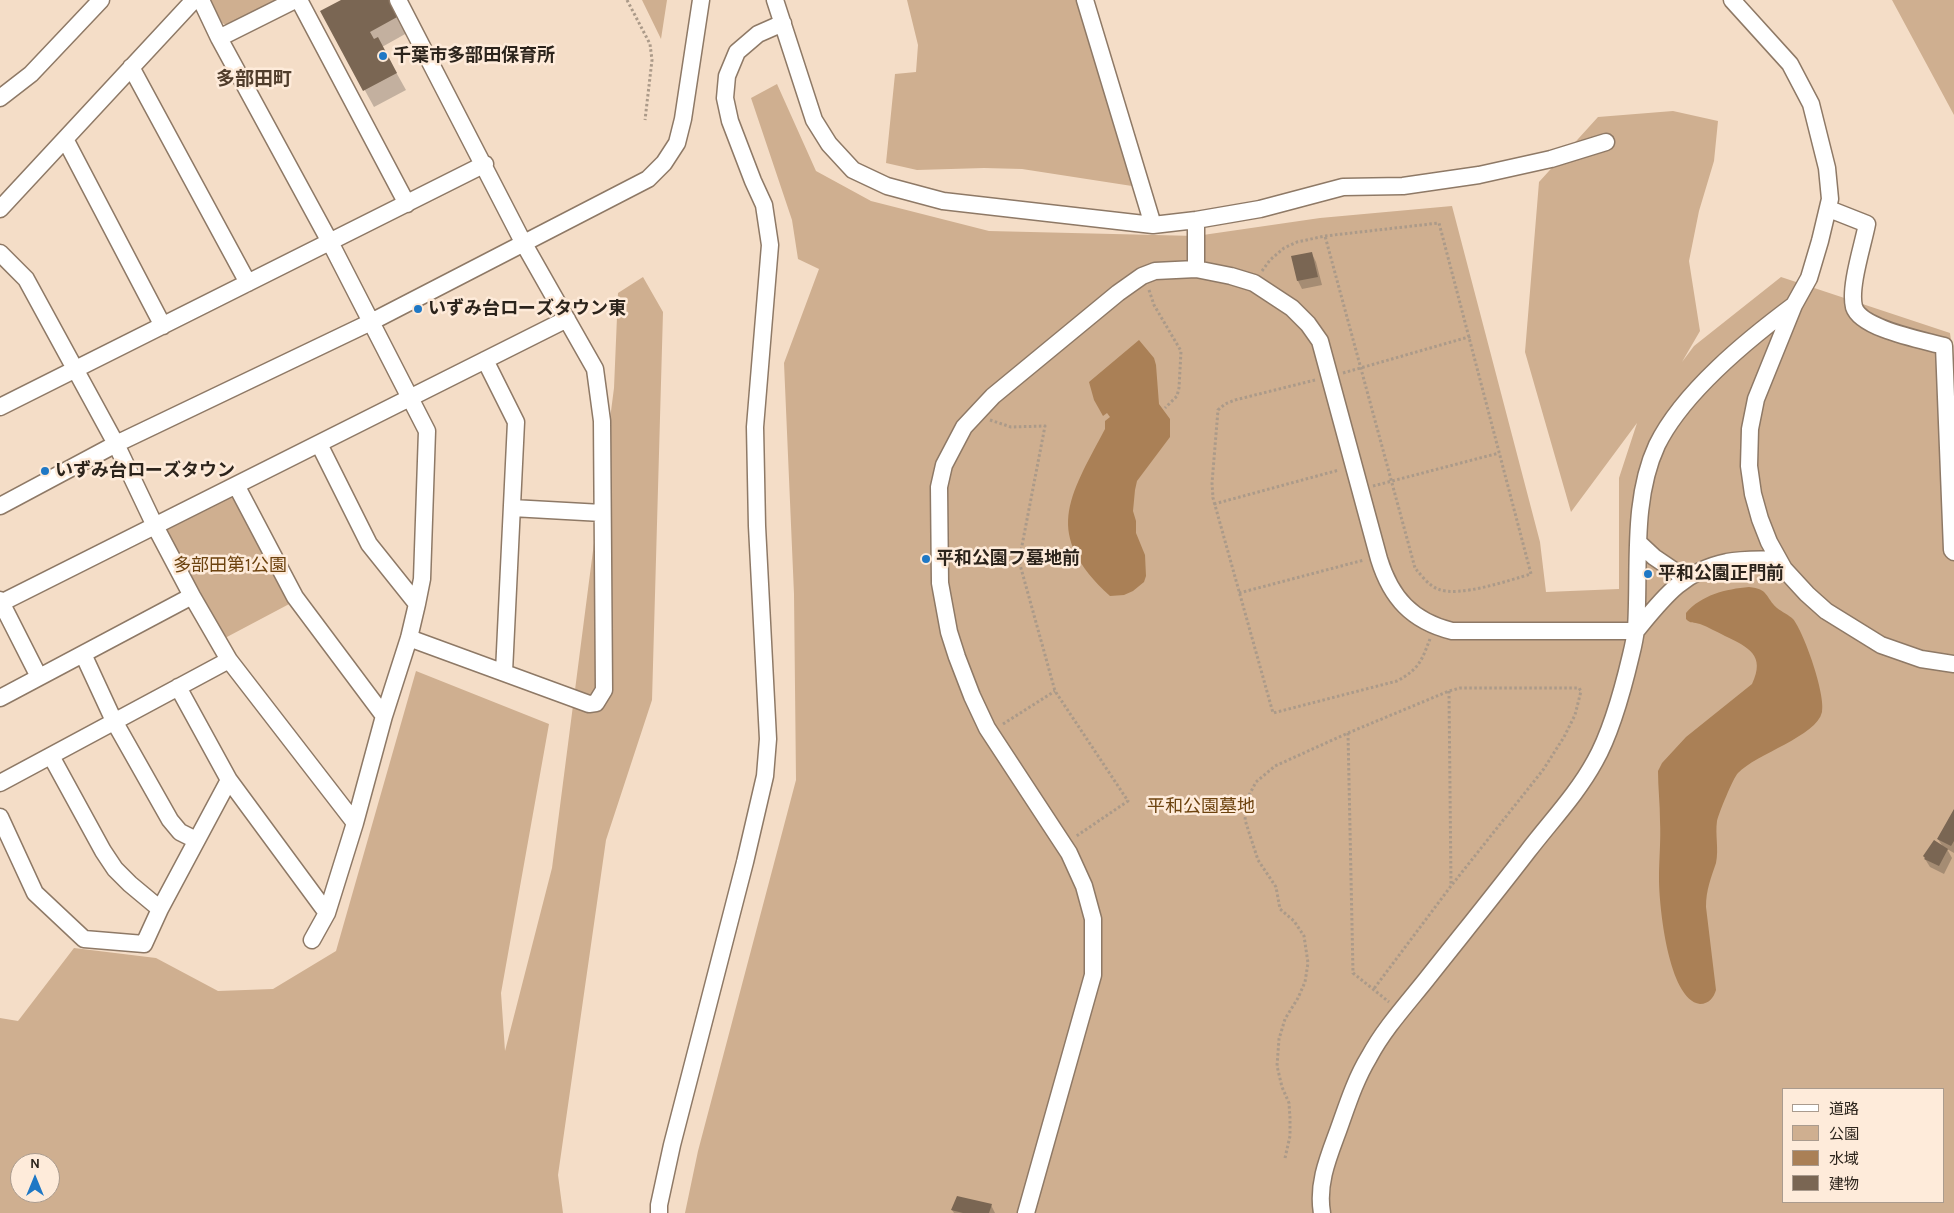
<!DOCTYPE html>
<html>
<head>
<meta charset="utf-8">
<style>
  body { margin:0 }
  #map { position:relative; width:1954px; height:1213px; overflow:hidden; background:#f4ddc7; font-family:Karla,"Noto Sans JP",sans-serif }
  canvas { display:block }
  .legend { position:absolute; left:1782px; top:1088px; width:162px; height:115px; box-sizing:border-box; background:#feebda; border:1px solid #aa9b8e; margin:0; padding:6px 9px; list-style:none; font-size:15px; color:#2c241c }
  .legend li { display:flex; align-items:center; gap:10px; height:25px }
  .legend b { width:25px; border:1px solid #aa9b8e }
  .north { position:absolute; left:10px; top:1153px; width:50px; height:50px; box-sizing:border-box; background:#feebda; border:1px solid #aa9b8e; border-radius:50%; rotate:0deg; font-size:14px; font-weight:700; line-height:20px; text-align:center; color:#2c241c }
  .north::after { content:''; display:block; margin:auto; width:18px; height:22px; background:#1f78c5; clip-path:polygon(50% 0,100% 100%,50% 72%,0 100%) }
</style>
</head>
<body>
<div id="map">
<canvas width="1954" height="1213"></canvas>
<ul class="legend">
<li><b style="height:6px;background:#fff"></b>道路</li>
<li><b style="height:14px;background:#cfaf90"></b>公園</li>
<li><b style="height:14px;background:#aa8056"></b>水域</li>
<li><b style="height:14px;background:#7a6653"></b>建物</li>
</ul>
<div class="north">N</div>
</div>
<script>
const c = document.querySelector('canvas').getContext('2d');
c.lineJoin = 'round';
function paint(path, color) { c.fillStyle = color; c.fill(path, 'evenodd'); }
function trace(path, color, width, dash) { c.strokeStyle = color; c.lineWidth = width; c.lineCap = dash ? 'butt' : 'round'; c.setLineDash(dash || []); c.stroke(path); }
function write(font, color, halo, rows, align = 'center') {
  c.font = font + ' Karla,"Noto Sans JP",sans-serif'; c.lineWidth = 5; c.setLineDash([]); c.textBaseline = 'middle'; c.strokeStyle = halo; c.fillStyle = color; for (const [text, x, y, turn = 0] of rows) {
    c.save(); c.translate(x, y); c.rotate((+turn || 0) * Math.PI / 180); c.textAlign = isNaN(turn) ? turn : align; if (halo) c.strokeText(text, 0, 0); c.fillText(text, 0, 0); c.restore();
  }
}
const green = new Path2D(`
  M 211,0 L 281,0 L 229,26 L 222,23 Z
  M 642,0 L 667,0 L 661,39 Z
  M 907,0 L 1081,0 L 1132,186 L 1022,169 L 984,168 L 917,170 L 886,163 L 895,74 L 916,72 L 918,45 Z
  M 1892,0 L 1954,0 L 1954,115 Z
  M 777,84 L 816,171 L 871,201 L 989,231 L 1196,236 L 1320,218 L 1452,206 L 1540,542 L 1546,592 L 1619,589 L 1619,478 L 1637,423 L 1571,512 L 1525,352 L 1539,182 L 1598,117 L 1673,111 L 1718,121 L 1714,161 L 1699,211 L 1689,261 L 1700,331 L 1682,362 L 1694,346 L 1781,277 L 1950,333 L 1954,362 L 1954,1213 L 685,1213 L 698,1151 L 796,780 L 794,594 L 784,363 L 819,269 L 798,259 L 792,220 L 751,98 ZM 1783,1089 L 1943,1089 L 1943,1202 L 1783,1202 Z
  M 643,277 L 663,312 L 652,700 L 606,840 L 558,1175 L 563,1213 L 0,1213 L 0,1018 L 18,1021 L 74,948 L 156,958 L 218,991 L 273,989 L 336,951 L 416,671 L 549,724 L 501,993 L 505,1051 L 552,868 L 614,388 L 618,293 ZM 20,1163 L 50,1163 L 50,1193 L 20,1193 Z
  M 230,494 L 236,496 L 293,602 L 225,638 L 167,531 L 169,524 Z`);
const water = new Path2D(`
  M 1139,340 L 1154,358 L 1156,365 L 1159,404 L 1170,419 L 1170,437 L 1137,481 L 1135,490 L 1133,511 L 1136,521 L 1136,533 L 1145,555 L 1146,576 L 1144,582 L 1133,591 L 1124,595 L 1110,596 C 1043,534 1068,499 1105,429 L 1105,421 L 1110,417 L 1107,413 L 1103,416 L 1094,400 L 1089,382 Z
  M 1749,587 C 1769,589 1765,597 1777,608 C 1782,612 1789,615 1793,619 C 1804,632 1826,695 1822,712 C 1817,736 1756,754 1738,773 C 1733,778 1719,813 1717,821 C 1715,835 1719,849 1716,863 C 1711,878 1706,890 1706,907 L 1716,990 C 1714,997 1709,1004 1700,1004 C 1668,1000 1659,904 1659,879 C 1659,859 1661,840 1660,821 C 1660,804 1658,788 1658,771 L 1662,763 L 1686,737 L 1752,684 C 1766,655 1748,647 1725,636 C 1717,632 1708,627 1700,624 C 1694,622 1690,624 1686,619 L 1686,613 C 1701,595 1726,589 1749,587 Z`);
const shadow = new Path2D(`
  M 344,0 L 389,0 L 407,33 L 382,47 L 406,90 L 374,107 L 322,12 Z
  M 1312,254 L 1316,262 L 1322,285 L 1302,289 L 1298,281 L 1293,257 Z
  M 1954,812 L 1954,853 L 1947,849 L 1952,858 L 1944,874 L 1930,867 L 1925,859 L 1943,847 L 1938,839 Z
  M 991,1205 L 995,1213 L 954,1213 L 952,1210 Z`);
const building = new Path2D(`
  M 341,0 L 390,0 L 399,16 L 370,32 L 374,39 L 378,37 L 397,73 L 363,91 L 320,11 Z
  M 1312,252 L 1318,277 L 1297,281 L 1291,256 Z
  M 1954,809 L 1954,841 L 1951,846 L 1937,839 Z
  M 1934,840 L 1948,849 L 1939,866 L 1924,859 L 1925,858 L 1923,856 Z
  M 957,1196 L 992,1204 L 989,1213 L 963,1213 L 951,1210 Z`);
const path = new Path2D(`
  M 627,0 L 650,44 L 652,60 L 645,120
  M 1262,271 L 1270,260 L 1284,248 L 1297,242 L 1325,236 L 1439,223 L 1531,574 C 1510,580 1458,598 1438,589 C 1429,586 1421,575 1415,568 L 1325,236
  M 1149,290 L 1154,305 L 1181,351 L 1179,388 L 1177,396 L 1165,408
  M 1343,373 L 1472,336
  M 1315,380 L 1235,400 L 1225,404 L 1218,410 L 1212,483 L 1213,498 L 1273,713 L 1397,681 C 1419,669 1421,662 1430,639
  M 990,420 L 1011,427 L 1045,426 L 1019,561 L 1055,691 L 1128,801 L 1075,837
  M 1373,486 L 1499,453
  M 1214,504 L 1339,470
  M 955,564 L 1019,561
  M 1239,593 L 1364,560
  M 1449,691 L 1451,885
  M 1003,724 L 1055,691
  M 1348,733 L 1353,973 L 1389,1002
  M 1285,1158 L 1290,1136 L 1290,1118 L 1289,1103 L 1282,1087 L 1277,1066 L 1279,1039 L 1285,1019 L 1298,998 L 1305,982 L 1308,963 L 1304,936 L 1294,921 L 1280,909 L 1276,887 L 1258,860 L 1245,820 L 1247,799 L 1256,782 L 1275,766 L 1348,733 L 1449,691 L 1460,688 L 1579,688 L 1581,691 L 1575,715 L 1564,737 L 1543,770 L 1451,886 L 1373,990`);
const minor = new Path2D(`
  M 201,0 L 219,38 L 330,242 L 427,431 L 422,579 L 417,604 L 409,638 L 384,716 L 355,823 L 327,913 L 312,940
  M 299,0 L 407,204
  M 398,0 L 524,244 L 595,369 L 602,421 L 604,690 L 596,703 L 589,704 L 409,638
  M 775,0 L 814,120 L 829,144 L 853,170 L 887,186 L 943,201 L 1153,225 L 1196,220 L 1260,209 L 1343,187 L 1403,186 L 1479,175 L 1551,159 L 1606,142
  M 1085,0 L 1153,225
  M 1732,0 L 1790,64 L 1811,104 L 1827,168 L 1830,199 L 1820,241 L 1809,278 L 1794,305 L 1756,399 L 1750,429 L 1749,466 L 1753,494 L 1760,519 L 1769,542 L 1784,569 L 1807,594 L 1826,611 L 1881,645 L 1921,659 L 1954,664
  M 219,38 L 295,0
  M 131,67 L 248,283
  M 0,98 L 31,74 L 101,0
  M 65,139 L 163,326
  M 0,209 L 194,0
  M 1829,209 L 1867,224 C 1863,245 1849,287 1854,307 C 1861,329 1923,340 1944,346 L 1952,550 L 1954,552
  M 0,253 L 26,279 L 116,444 L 155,526 L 192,596 L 229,660 L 355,823
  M 1196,269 L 1196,220
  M 485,360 L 516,422 L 504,672
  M 0,407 L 485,164
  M 319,444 L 369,544 L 417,604
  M 236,485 L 295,597 L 384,716
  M 0,506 L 116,444 L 371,322 L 648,179 L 664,163 L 677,143 L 683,119 L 701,0
  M 512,508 L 602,513
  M 1639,543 L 1654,557 L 1685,578
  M 0,600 L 39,677
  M 1,603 L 567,319
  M 1636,631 C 1663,598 1683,571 1727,562 C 1744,559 1761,560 1778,559
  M 83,654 L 114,721 L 170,820 L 180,832 L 196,840
  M 178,687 L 229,780 L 327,913
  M 0,698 L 192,596
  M 51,756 L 103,851 L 115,869 L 130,884 L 160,909
  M 0,783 L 229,660
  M 0,817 L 35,893 L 84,939 L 144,944 L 160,909 L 229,780
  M 659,1213 L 659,1205 L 672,1145 L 745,862 L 765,776 L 768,739 L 757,526 L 755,427 L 770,245 L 764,205 L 753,181 L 730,121 L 725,98 L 727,76 L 737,52 L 758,34 L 783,23
  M 1026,1213 L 1093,975 L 1093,919 L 1084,886 L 1069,853 L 987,728 L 972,696 L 957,657 L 949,632 L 940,583 L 939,487 L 944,465 L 964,427 L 993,396 L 1118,293 L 1142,276 L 1155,271 L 1196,269 L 1231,276 L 1254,283 L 1292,308 L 1308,324 L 1320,341 L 1379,559 C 1391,598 1412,621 1452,631 L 1636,631
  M 1322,1213 C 1317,1184 1328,1158 1338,1131 C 1347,1106 1355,1080 1369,1057 C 1384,1029 1406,1005 1426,980 C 1460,937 1495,894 1528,851 C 1551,821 1577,794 1595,761 C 1612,731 1623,689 1631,655 C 1633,647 1635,638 1636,629 C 1640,569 1631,501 1657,445 C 1683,392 1747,340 1794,305`);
const markers = [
  [383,56,5,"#1f78c5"],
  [418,309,5,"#1f78c5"],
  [45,471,5,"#1f78c5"],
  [926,559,5,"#1f78c5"],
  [1648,574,5,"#1f78c5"]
];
const poiNames = [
  ["千葉市多部田保育所",393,56],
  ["いずみ台ローズタウン東",428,309],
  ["いずみ台ローズタウン",55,471],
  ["平和公園フ墓地前",936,559],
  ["平和公園正門前",1658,574]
];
const parkNames = [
  ["多部田第1公園",230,566],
  ["平和公園墓地",1201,807]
];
const neighbourhoodNames = [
  ["多部田町",254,80]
];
paint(green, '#cfaf90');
paint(water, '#aa8056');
paint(shadow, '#0003');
paint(building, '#7a6653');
trace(minor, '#8e7966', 19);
trace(path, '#ab9a89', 3, [2.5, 2.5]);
trace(minor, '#fff', 16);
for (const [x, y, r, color] of markers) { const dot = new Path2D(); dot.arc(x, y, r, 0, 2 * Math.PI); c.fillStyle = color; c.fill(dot); trace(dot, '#feebda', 2); }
write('bold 18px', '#2c241c', '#feebda', poiNames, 'left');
write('18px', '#6d430f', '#feebda', parkNames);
write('bold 19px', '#503d2c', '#feebda', neighbourhoodNames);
</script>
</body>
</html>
